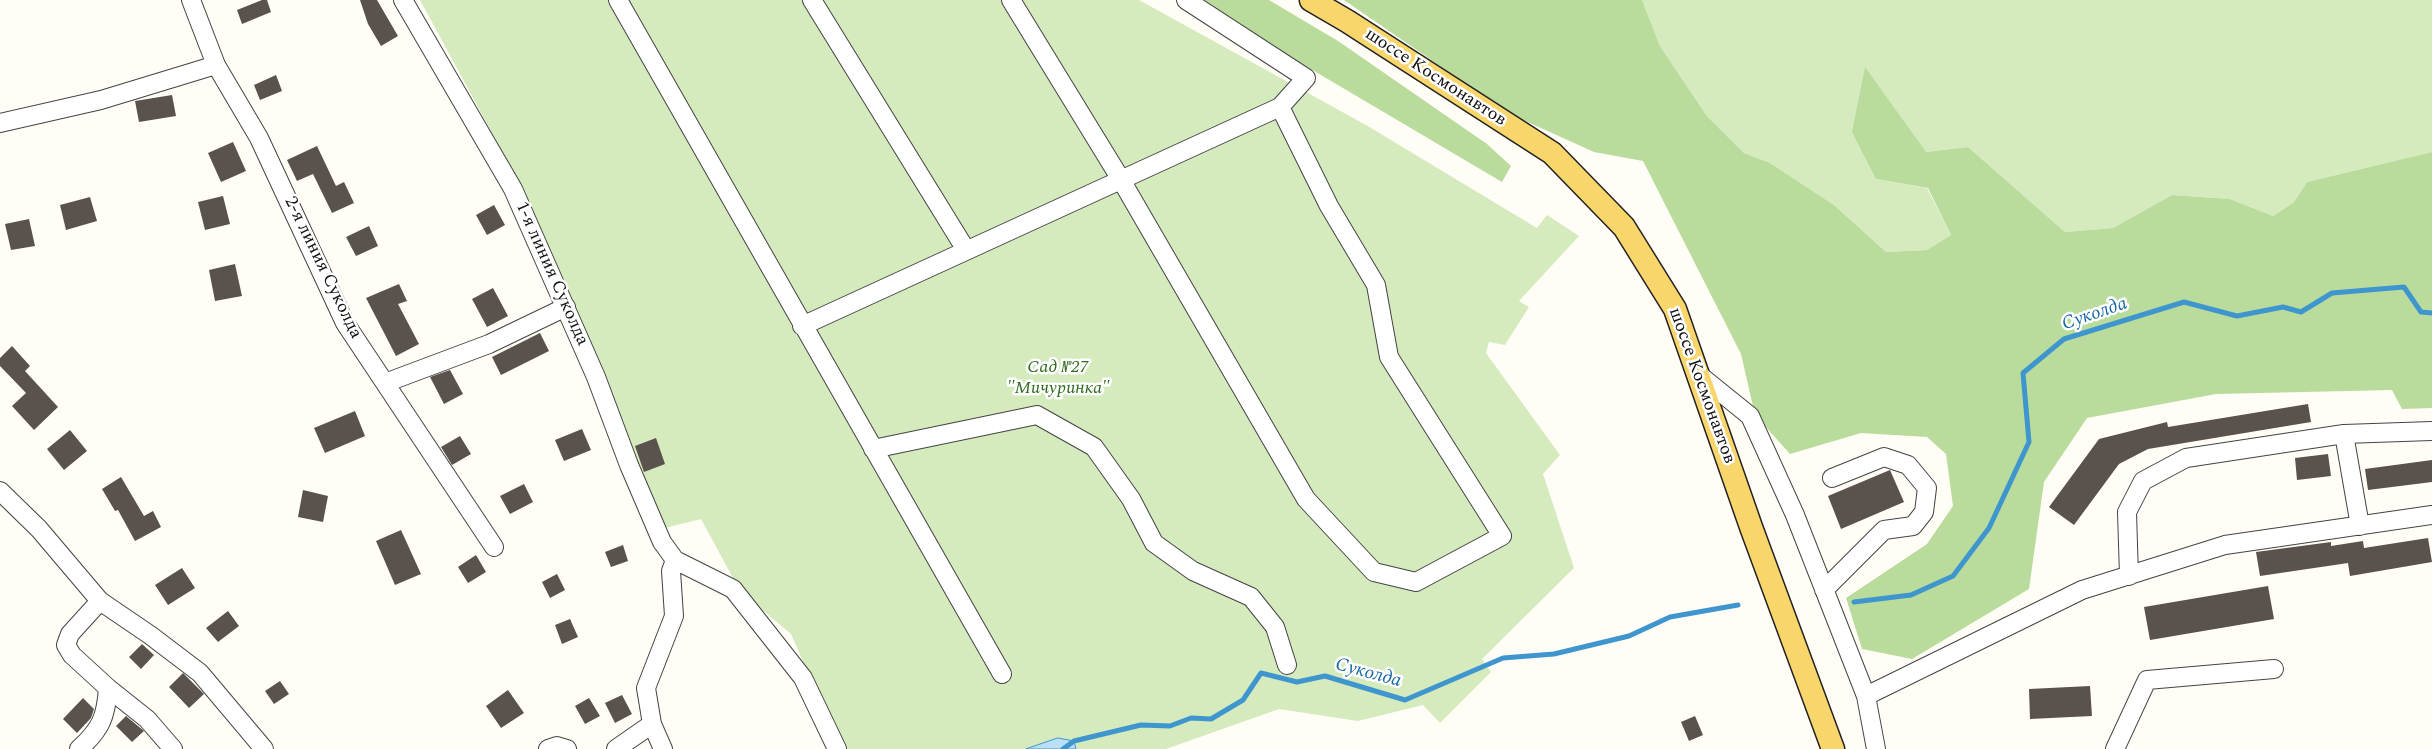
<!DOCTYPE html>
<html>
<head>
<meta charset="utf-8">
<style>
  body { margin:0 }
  canvas { display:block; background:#fffdf5 }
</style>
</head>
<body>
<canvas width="2432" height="749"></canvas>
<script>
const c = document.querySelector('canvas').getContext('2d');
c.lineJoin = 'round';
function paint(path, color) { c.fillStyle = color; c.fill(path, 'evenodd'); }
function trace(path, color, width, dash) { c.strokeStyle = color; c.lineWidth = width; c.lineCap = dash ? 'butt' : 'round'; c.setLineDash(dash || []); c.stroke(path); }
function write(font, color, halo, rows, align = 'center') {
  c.font = font + ' Spectral,serif'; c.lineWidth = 5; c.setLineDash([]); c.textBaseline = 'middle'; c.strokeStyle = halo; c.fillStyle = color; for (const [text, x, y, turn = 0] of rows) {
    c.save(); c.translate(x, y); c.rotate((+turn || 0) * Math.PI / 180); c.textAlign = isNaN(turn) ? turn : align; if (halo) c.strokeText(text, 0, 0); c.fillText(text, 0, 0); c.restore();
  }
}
const green = new Path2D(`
  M 420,0 L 1139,0 L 1366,125 L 1537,228 L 1547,215 L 1579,236 L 1519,301 L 1529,307 L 1505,345 L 1489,342 L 1486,353 L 1560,455 L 1543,474 L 1574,568 L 1482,659 L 1491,672 L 1440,723 L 1423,705 L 1358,721 L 1279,709 L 1166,749 L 847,749 L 832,727 L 791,634 L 740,591 L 701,519 L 665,528 L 639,468 L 607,378 L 518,181 Z
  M 1642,0 L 2432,0 L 2432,152 L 2307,182 L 2294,202 L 2273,216 L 2230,199 L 2172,195 L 2113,228 L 2065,232 L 1968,147 L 1926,152 L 1876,179 L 1927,188 L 1951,235 L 1927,250 L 1886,252 L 1834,205 L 1770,163 L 1744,153 L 1707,116 L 1660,46 Z`);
const forest = new Path2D(`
  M 1194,0 L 1269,0 L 1338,41 L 1487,144 L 1511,166 L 1502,182 Z
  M 1344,0 L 1642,0 L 1660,46 L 1707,116 L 1744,153 L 1770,163 L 1834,205 L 1886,252 L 1927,250 L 1951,235 L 1928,188 L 1876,179 L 1852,132 L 1865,67 L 1926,152 L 1968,147 L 2065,232 L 2113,228 L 2172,195 L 2230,199 L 2273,216 L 2294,202 L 2307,182 L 2432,152 L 2432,408 L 2402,409 L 2392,390 L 2216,394 L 2087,418 L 2044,482 L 2029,589 L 1912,659 L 1862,649 L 1846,598 L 1927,544 L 1953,506 L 1946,454 L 1927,437 L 1861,433 L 1790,454 L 1755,415 L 1741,354 L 1643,161 L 1594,152 L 1510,114 Z`);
const water = new Path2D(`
  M 1058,738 L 1074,741 L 1076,749 L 1026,749 Z`);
const stream = new Path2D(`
  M 1854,602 L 1911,595 L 1953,576 L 1989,528 L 2029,442 L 2023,373 L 2064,339 L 2184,302 L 2237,316 L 2283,307 L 2301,312 L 2332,293 L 2404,287 L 2421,312 L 2432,313
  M 1063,749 L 1074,741 L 1141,725 L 1170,726 L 1191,718 L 1211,719 L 1243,700 L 1261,673 L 1297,682 L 1325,676 L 1405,700 L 1503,658 L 1554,654 L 1629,636 L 1670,617 L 1738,605`);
const building = new Path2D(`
  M 262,0 L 267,0 L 271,12 L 242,24 L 237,10 Z
  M 360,0 L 377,0 L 398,36 L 381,46 L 368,24 Z
  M 276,75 L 282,91 L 260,100 L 254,85 Z
  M 172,95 L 176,116 L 139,122 L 135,101 Z
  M 233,142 L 246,171 L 221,182 L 208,153 Z
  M 317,146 L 336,186 L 344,182 L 354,203 L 332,213 L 313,174 L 297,181 L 287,160 Z
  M 223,196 L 230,224 L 205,230 L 198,202 Z
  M 90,197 L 97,221 L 66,230 L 60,205 Z
  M 494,205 L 505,225 L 487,235 L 476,215 Z
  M 29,219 L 35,246 L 11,250 L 5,224 Z
  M 369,226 L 378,246 L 356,256 L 346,237 Z
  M 235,264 L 242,296 L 215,301 L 209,270 Z
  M 399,284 L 407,301 L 398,304 L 419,344 L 396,356 L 366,298 Z
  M 493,288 L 508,316 L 487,327 L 472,299 Z
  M 540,333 L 549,351 L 501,375 L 492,357 Z
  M 12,346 L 30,366 L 25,371 L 58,407 L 34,430 L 12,406 L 26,393 L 0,366 L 0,358 Z
  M 450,370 L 463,394 L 444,404 L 430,377 Z
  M 2308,404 L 2311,422 L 2148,449 L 2119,464 L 2074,525 L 2049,507 L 2099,439 L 2167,422 L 2168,427 Z
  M 355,411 L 365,436 L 325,453 L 314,428 Z
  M 582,429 L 591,450 L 564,461 L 555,440 Z
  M 70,430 L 87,451 L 64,470 L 47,449 Z
  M 460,436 L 471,454 L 452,465 L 441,447 Z
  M 656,438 L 665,464 L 644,472 L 635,446 Z
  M 2328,454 L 2331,476 L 2297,480 L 2295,458 Z
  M 2432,460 L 2432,482 L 2368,490 L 2365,469 Z
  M 1890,470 L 1904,502 L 1841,529 L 1828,496 Z
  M 121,477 L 144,516 L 153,511 L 161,527 L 135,541 L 118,510 L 115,511 L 102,489 Z
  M 524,484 L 533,502 L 510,514 L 500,496 Z
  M 303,490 L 328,496 L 323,522 L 298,517 Z
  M 401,530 L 421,574 L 395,585 L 376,541 Z
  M 2428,538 L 2432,562 L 2350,576 L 2348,563 L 2260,576 L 2256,552 L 2331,542 L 2331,546 L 2363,541 L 2364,548 Z
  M 623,545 L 628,561 L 611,567 L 605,552 Z
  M 476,555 L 486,572 L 468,583 L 458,567 Z
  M 182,568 L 195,588 L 168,605 L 155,585 Z
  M 557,574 L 565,590 L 550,598 L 542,582 Z
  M 2268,586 L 2274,619 L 2150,640 L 2144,607 Z
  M 228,611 L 239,626 L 218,642 L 206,628 Z
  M 570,619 L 578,637 L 562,644 L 555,625 Z
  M 142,644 L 154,655 L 141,669 L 129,657 Z
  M 183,673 L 204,694 L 189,708 L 169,687 Z
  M 280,681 L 289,694 L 274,704 L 265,691 Z
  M 2090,686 L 2092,716 L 2030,719 L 2029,689 Z
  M 508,690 L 524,713 L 501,728 L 486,706 Z
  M 622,695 L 632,714 L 615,723 L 605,703 Z
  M 83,698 L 94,709 L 91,718 L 77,733 L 63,719 Z
  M 589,698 L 600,716 L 585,724 L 575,706 Z
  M 126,716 L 144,731 L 132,742 L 116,726 Z
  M 1695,716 L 1703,735 L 1689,741 L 1681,722 Z`);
const minor = new Path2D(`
  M 191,0 L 216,65 L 259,138 L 345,323 L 494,547
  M 403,0 L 513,189 L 596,377 L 629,465 L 662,542 L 675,560 L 733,589 L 803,678 L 837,749
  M 618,0 L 1002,674
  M 812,0 L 966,250
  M 1011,0 L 1120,178 L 1306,499 L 1374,572 L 1416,582 L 1502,536 L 1389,357 L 1376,285 L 1329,206 L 1280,107
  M 0,123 L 101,100 L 216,65
  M 802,326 L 1280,107 L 1306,78 L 1186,0
  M 1698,374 L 1750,416 L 1795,515 L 1866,696 L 1876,749
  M 385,383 L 489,344 L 566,307
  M 2344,434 L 2432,431
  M 873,449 L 1037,415 L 1094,447 L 1131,499 L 1154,543 L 1193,571 L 1251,597 L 1275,627 L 1287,665
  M 0,491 L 39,529 L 100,601 L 150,635 L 200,673 L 264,749
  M 2129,576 L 2127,512 L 2143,481 L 2186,458 L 2344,434 L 2360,526
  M 1824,590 L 1884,530 L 1913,526 L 1924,512 L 1927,488 L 1908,465 L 1884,457 L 1832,478
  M 108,688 L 147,719 L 173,749
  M 1866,696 L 2082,590 L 2225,545 L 2432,515
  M 79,749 C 101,729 106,717 108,688 L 72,655 L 66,645 L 70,634 L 100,601
  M 548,749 L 557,746 L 567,749
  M 616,749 L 652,724
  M 663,749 L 652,724 L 646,688 L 674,616 L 671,571 L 675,560
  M 2115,749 L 2147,680 L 2274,669`);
const major = new Path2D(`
  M 1311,0 L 1347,21 L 1552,153 L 1624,227 L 1675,309 L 1751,527 L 1833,749`);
const streetNames = [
  ["шоссе Космонавтов",1435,78,33],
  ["2-я линия Суколда",322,268,64],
  ["1-я линия Суколда",551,274,66],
  ["шоссе Космонавтов",1701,386,70]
];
const parkNames = [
  ["Сад №27",1058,368],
  ["\"Мичуринка\"",1058,389]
];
const waterNames = [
  ["Суколда",2095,315,-19],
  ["Суколда",1368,674,15]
];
paint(green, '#d5ebbd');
paint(forest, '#b9dc9c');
paint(water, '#b9e0f7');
trace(water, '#3f96cf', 1);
trace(stream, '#3f96cf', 5);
paint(building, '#5a524d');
trace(minor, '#444', 20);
trace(major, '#222', 25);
trace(minor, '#fff', 18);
trace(major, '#f9d66b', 22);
write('18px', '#111', '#fff', streetNames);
write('italic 18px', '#2f6b1f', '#fff', parkNames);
write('italic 19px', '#1768a6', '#fff', waterNames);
</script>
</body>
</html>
